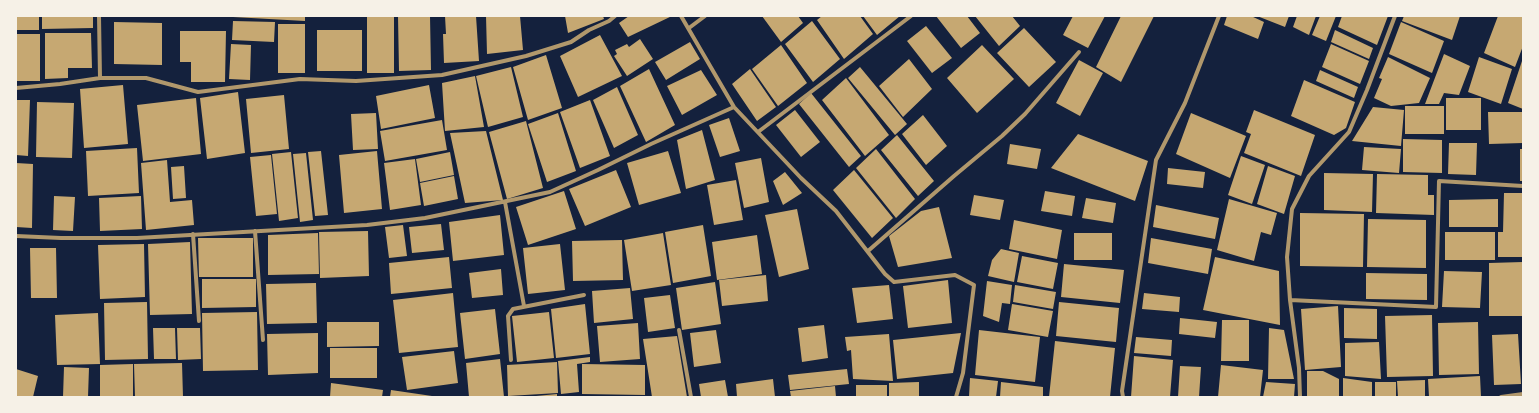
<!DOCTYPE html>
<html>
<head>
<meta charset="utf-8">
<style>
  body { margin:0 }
  #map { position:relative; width:1539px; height:413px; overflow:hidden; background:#14213d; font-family:"Open Sans",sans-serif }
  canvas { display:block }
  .frame { position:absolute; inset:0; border:17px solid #f6f1e7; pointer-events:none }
</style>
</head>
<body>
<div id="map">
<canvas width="1539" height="413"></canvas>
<div class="frame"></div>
</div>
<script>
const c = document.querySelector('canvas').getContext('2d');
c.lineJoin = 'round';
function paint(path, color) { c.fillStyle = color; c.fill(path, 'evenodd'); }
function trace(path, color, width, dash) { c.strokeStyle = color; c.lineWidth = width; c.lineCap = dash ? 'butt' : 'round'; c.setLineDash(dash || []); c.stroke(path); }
const building = new Path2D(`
  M 16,16 L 39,16 L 39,30 L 16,30 Z
  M 42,16 L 93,16 L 93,28 L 42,29 Z
  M 233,16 L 305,16 L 305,21 L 233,17 Z
  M 367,16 L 394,16 L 394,73 L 367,73 Z
  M 398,16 L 430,16 L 431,70 L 399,71 Z
  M 445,16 L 476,16 L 479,61 L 444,63 L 443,34 L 446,34 Z
  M 486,16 L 520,16 L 523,50 L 487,54 Z
  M 565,16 L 603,16 L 604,19 L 568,33 Z
  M 629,16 L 672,16 L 628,37 L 619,23 Z
  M 762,16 L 798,16 L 803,23 L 781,42 Z
  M 822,16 L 860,16 L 873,34 L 844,59 L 817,20 Z
  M 863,16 L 900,16 L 877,35 Z
  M 936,16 L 967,16 L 980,33 L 961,48 Z
  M 975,16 L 1012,16 L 1020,26 L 999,46 Z
  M 1073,16 L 1105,16 L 1088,48 L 1063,35 Z
  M 1121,16 L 1154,16 L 1121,82 L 1096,67 Z
  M 1227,16 L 1251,16 L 1264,22 L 1258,39 L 1224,25 Z
  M 1257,16 L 1289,16 L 1285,27 Z
  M 1297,16 L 1316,16 L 1309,35 L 1293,27 Z
  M 1320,16 L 1336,16 L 1326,41 L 1312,35 Z
  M 1342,16 L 1388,16 L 1377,45 L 1338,27 Z
  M 1404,16 L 1460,16 L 1452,40 L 1402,21 Z
  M 1498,16 L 1523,16 L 1523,46 L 1515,67 L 1484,53 Z
  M 233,21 L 275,22 L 274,42 L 232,40 Z
  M 812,21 L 840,59 L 813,82 L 785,44 Z
  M 114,22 L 162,23 L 162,65 L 114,64 Z
  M 1401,22 L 1444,41 L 1432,73 L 1389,54 Z
  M 278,24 L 305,24 L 305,73 L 278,73 Z
  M 926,26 L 952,58 L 932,73 L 907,41 Z
  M 1024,28 L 1056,62 L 1029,87 L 997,53 Z
  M 317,30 L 362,30 L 362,71 L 317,71 Z
  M 1335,30 L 1373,48 L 1369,59 L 1331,42 Z
  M 180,31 L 226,31 L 225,82 L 191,82 L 191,62 L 180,62 Z
  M 45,33 L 91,33 L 92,68 L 68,68 L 68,78 L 45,79 Z
  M 16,34 L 40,34 L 40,81 L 16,81 Z
  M 600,35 L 622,76 L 578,97 L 560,56 Z
  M 640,39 L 653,59 L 627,76 L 614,56 L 617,54 L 615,50 L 627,44 L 629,47 Z
  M 690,42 L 700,59 L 666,80 L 655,62 Z
  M 231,44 L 251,45 L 250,80 L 229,79 Z
  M 1331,44 L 1369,61 L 1360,84 L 1322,67 Z
  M 781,45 L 807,83 L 778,106 L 752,69 Z
  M 982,45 L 1014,79 L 977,113 L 947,78 Z
  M 1444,54 L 1470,66 L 1459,95 L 1444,93 L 1439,104 L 1425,104 Z
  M 546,55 L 562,108 L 528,120 L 513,67 Z
  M 1388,57 L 1430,78 L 1419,103 L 1391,106 L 1374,98 L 1382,79 L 1379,78 Z
  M 1479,57 L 1512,69 L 1501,104 L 1468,92 Z
  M 1523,58 L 1523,109 L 1508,103 Z
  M 909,59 L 932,89 L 903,117 L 879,86 Z
  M 1079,60 L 1103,73 L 1080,116 L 1056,103 Z
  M 511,67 L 523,117 L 488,127 L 476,76 Z
  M 860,67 L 907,124 L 895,135 L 848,78 Z
  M 649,69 L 675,125 L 646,142 L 620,86 Z
  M 750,69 L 776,107 L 757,121 L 732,84 Z
  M 701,70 L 717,95 L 682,115 L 667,86 Z
  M 1320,70 L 1358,87 L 1354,98 L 1316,81 Z
  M 475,76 L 484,127 L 445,131 L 442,83 Z
  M 846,78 L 889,135 L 865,156 L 822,100 Z
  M 1304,80 L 1355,102 L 1346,128 L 1334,135 L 1291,116 Z
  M 123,85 L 128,144 L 84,148 L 80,89 Z
  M 429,85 L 435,118 L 381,129 L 376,96 Z
  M 617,87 L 638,135 L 614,148 L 593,100 Z
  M 238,92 L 245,153 L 207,159 L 200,98 Z
  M 811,93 L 861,156 L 849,167 L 799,104 Z
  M 284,95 L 289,149 L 251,153 L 246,99 Z
  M 196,98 L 201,154 L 143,161 L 137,105 Z
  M 1446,98 L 1481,98 L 1481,130 L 1446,130 Z
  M 16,100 L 30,100 L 28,156 L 16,155 Z
  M 590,100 L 610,156 L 580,168 L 560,112 Z
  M 37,102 L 74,103 L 72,158 L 36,157 Z
  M 1405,106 L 1444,106 L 1444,134 L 1405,134 Z
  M 1373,107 L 1404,110 L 1401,146 L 1352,141 Z
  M 795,110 L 820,142 L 801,157 L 776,125 Z
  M 1254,110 L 1315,135 L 1301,176 L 1244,153 L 1251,134 L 1246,132 Z
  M 1488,112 L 1523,112 L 1523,143 L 1489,144 Z
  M 376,113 L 378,149 L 353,150 L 351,114 Z
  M 558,113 L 576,171 L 547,182 L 528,124 Z
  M 1191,113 L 1246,136 L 1230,178 L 1176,154 Z
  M 923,115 L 947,146 L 926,165 L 902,134 Z
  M 729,118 L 740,151 L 720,157 L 709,125 Z
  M 442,120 L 447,150 L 385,161 L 380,131 Z
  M 526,121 L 543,188 L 507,199 L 489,132 Z
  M 702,130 L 715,180 L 686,189 L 677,140 Z
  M 486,131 L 503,200 L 465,203 L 450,133 Z
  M 1078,134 L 1148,161 L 1135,201 L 1051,168 Z
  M 897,135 L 934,181 L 918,196 L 881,150 Z
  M 1403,139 L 1442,140 L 1442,173 L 1403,172 Z
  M 1449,143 L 1477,143 L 1476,175 L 1448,174 Z
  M 1010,144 L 1041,149 L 1037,169 L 1007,164 Z
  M 1364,147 L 1401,149 L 1399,173 L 1362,170 Z
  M 137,148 L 139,193 L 88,196 L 86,151 Z
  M 876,149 L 915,199 L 896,218 L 856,168 Z
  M 1520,149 L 1523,149 L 1523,181 L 1520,181 Z
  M 321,151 L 328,215 L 315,216 L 308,152 Z
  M 377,151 L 382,209 L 344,213 L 339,155 Z
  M 668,151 L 681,193 L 639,205 L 627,163 Z
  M 291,152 L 298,218 L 279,221 L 272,154 Z
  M 450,152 L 454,175 L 420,182 L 416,159 Z
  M 306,153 L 313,220 L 300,222 L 293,154 Z
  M 271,155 L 277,214 L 256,216 L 250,157 Z
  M 1241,156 L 1265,165 L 1252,204 L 1228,195 Z
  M 761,158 L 769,202 L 744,208 L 735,163 Z
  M 415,159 L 421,205 L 390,210 L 384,163 Z
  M 167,160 L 170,202 L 192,200 L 194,225 L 146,230 L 141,163 Z
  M 16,163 L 33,164 L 32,228 L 16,227 Z
  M 184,166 L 186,198 L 173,199 L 171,167 Z
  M 1268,166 L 1295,176 L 1284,214 L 1257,204 Z
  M 1168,168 L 1205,172 L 1203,188 L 1167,184 Z
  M 616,170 L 631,207 L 585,226 L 569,189 Z
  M 854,170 L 893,218 L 872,238 L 833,190 Z
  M 785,172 L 802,193 L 783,205 L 773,181 Z
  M 1324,173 L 1373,174 L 1372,212 L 1324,210 Z
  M 1377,174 L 1428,175 L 1428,195 L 1434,195 L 1434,215 L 1376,213 Z
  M 454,176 L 458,199 L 424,206 L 420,183 Z
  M 736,180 L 743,220 L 714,225 L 707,185 Z
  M 564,191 L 576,229 L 528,245 L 516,207 Z
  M 1045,191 L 1075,196 L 1072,216 L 1041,211 Z
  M 1504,193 L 1523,193 L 1523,257 L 1498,257 L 1498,232 L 1503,232 Z
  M 974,195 L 1004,200 L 1000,220 L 970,215 Z
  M 54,196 L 75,197 L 73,231 L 53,230 Z
  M 141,196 L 142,229 L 100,231 L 99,198 Z
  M 1086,198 L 1116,203 L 1113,223 L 1082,218 Z
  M 1229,199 L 1277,213 L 1271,235 L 1261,232 L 1254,261 L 1217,250 Z
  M 1498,199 L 1498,227 L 1449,227 L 1449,200 Z
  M 1156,205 L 1219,218 L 1215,239 L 1153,227 Z
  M 939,207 L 952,258 L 898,267 L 889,236 L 921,211 Z
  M 797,209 L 809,269 L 779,277 L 765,215 Z
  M 1300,213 L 1364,214 L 1363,267 L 1300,266 Z
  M 500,215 L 504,255 L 453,261 L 449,222 Z
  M 1368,219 L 1426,220 L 1426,268 L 1367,267 Z
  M 1014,220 L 1062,230 L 1057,259 L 1009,249 Z
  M 441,224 L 444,250 L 412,253 L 409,227 Z
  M 403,225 L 407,256 L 389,258 L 385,227 Z
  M 703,225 L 711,276 L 673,283 L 665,232 Z
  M 368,231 L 369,276 L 320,278 L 319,232 Z
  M 1445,232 L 1495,232 L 1495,260 L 1445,260 Z
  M 318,233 L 319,274 L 268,275 L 268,235 Z
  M 663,233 L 671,285 L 632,291 L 624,240 Z
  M 1074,233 L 1112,233 L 1112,260 L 1074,260 Z
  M 757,235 L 762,274 L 717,280 L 712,242 Z
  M 198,238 L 253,238 L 253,277 L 199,277 Z
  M 1151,238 L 1212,249 L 1208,274 L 1148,263 Z
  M 622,240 L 623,280 L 573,281 L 572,241 Z
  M 190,242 L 192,314 L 150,315 L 148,244 Z
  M 144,244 L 145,297 L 100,299 L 98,245 Z
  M 560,244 L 565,290 L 528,294 L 523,248 Z
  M 30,248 L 56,248 L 57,298 L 31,298 Z
  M 1001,249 L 1019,253 L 1014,282 L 988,276 L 992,260 Z
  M 1022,256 L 1058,263 L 1053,289 L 1017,282 Z
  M 449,257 L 452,288 L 391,294 L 389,263 Z
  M 1215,257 L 1279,271 L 1280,325 L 1203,310 Z
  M 1523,262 L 1523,316 L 1489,316 L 1489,263 Z
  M 1064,264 L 1124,270 L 1120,303 L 1061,297 Z
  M 501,269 L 503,295 L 472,298 L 469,273 Z
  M 1444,271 L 1482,272 L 1480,308 L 1442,307 Z
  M 1366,273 L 1427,274 L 1427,300 L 1366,299 Z
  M 766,275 L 768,301 L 722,306 L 719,280 Z
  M 202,279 L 256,279 L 256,307 L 202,308 Z
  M 948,280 L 952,323 L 908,328 L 903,286 Z
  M 987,281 L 1012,285 L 1010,304 L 1002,303 L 999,322 L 983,316 Z
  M 715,282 L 721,324 L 682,330 L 676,288 Z
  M 316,283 L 317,323 L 267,324 L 266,284 Z
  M 889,285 L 893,319 L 857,323 L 852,288 Z
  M 1015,285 L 1056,292 L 1053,309 L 1013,302 Z
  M 630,288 L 633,319 L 594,323 L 592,291 Z
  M 453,293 L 458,347 L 399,353 L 393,300 Z
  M 1144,293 L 1180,297 L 1179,312 L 1142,309 Z
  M 670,295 L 675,328 L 648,332 L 644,298 Z
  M 147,302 L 148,359 L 105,360 L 104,303 Z
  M 1059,302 L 1119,308 L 1116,342 L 1056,336 Z
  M 585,304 L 590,354 L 556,358 L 551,309 Z
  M 1012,304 L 1053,311 L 1048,337 L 1008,330 Z
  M 1338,306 L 1341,367 L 1305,370 L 1301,309 Z
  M 1344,308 L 1377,309 L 1377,339 L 1344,338 Z
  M 495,309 L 500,354 L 465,359 L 460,313 Z
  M 257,312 L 258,370 L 203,371 L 202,313 Z
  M 549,312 L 554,358 L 517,362 L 512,316 Z
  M 98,313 L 100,364 L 57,365 L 55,315 Z
  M 1432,315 L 1433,376 L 1387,377 L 1385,316 Z
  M 1180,318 L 1217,322 L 1215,338 L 1179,334 Z
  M 1222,320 L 1249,320 L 1249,361 L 1221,361 Z
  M 327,322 L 379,322 L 379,346 L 327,347 Z
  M 1478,322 L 1479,374 L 1439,375 L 1438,323 Z
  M 638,323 L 640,359 L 600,362 L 597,326 Z
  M 824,325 L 828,358 L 802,362 L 798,328 Z
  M 153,328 L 175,328 L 176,359 L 154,359 Z
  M 177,328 L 200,328 L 201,359 L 178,360 Z
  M 1269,328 L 1284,330 L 1294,379 L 1268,379 Z
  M 716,330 L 721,363 L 694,367 L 690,333 Z
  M 979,330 L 1040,337 L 1035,382 L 975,375 Z
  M 318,333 L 318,373 L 268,375 L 267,334 Z
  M 961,333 L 953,373 L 897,379 L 893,340 Z
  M 889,334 L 893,381 L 853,379 L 851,350 L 847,351 L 845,337 Z
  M 1518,334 L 1521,384 L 1494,385 L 1492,335 Z
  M 677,336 L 687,397 L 652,397 L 643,339 Z
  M 1136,337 L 1172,340 L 1171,356 L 1134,353 Z
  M 1055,341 L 1115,348 L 1110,397 L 1049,397 Z
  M 1379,342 L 1381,379 L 1345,376 L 1345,343 Z
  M 330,348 L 377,348 L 377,378 L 330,378 Z
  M 454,351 L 458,383 L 407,390 L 402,357 Z
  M 1134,356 L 1173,360 L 1170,397 L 1131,397 Z
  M 590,357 L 590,362 L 577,364 L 579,392 L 561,394 L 558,361 Z
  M 500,359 L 504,397 L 469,397 L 466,363 Z
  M 557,362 L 558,393 L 508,396 L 507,365 Z
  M 182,363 L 183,397 L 135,397 L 134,364 Z
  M 133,364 L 133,397 L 100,397 L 100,365 Z
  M 582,364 L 645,365 L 645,395 L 582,394 Z
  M 1221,365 L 1263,370 L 1260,397 L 1218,397 Z
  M 1180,366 L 1201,367 L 1199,397 L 1178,397 Z
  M 64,367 L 89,368 L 88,397 L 63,397 Z
  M 16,369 L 38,376 L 33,397 L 16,397 Z
  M 847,369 L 849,384 L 790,390 L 788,375 Z
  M 1307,371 L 1323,371 L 1339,379 L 1339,397 L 1307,397 Z
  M 1480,376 L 1481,397 L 1429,397 L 1428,379 Z
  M 970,378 L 998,381 L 996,397 L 969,397 Z
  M 1343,378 L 1372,382 L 1372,397 L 1343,397 Z
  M 773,379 L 775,397 L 737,397 L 736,384 Z
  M 725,380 L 728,397 L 701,397 L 699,384 Z
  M 1425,380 L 1425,397 L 1398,397 L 1397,381 Z
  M 919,382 L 919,397 L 889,397 L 889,383 Z
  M 1001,382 L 1043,387 L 1043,397 L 1000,397 Z
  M 1266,382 L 1295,384 L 1294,397 L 1263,397 Z
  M 1375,382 L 1396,382 L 1396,397 L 1375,397 Z
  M 331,383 L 383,390 L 382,397 L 330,397 Z
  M 856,385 L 887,385 L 887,397 L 856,397 Z
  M 835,386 L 836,397 L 791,397 L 790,391 Z
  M 391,390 L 432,396 L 432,397 L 390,397 Z
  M 557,394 L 557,397 L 536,397 L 536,396 Z`);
const minor = new Path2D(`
  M 99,16 L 100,78
  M 681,16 L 734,107 L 801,178 L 836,211 L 885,274 L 894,282 L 955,275 L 974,285 L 963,373 L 956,397
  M 689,28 L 705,16
  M 16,88 L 60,84 L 100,78 L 146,78 L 198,92 L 300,79 L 356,81 L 442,75 L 526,56 L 571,42 L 589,30 L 609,21 L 615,16
  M 758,132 L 911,16
  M 505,202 L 524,306
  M 255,231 L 263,340
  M 193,234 L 199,321
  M 16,236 L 61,238 L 137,238 L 367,225 L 425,218 L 550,192 L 598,170 L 651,144 L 734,107
  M 868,251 L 954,176 L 1002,136 L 1025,114 L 1079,52
  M 1290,300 L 1436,307 L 1439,181 L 1523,186
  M 679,330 L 691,397
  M 511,360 L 508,316 L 513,309 L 584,295
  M 1123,397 L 1122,391 L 1156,160 L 1185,103 L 1219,16
  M 1300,397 L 1299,368 L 1290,300 L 1287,257 L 1292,209 L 1309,176 L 1349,132 L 1367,90 L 1395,16
  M 1501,397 L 1523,394`);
paint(building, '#c6a872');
trace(minor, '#b1986c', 4);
</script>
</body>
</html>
